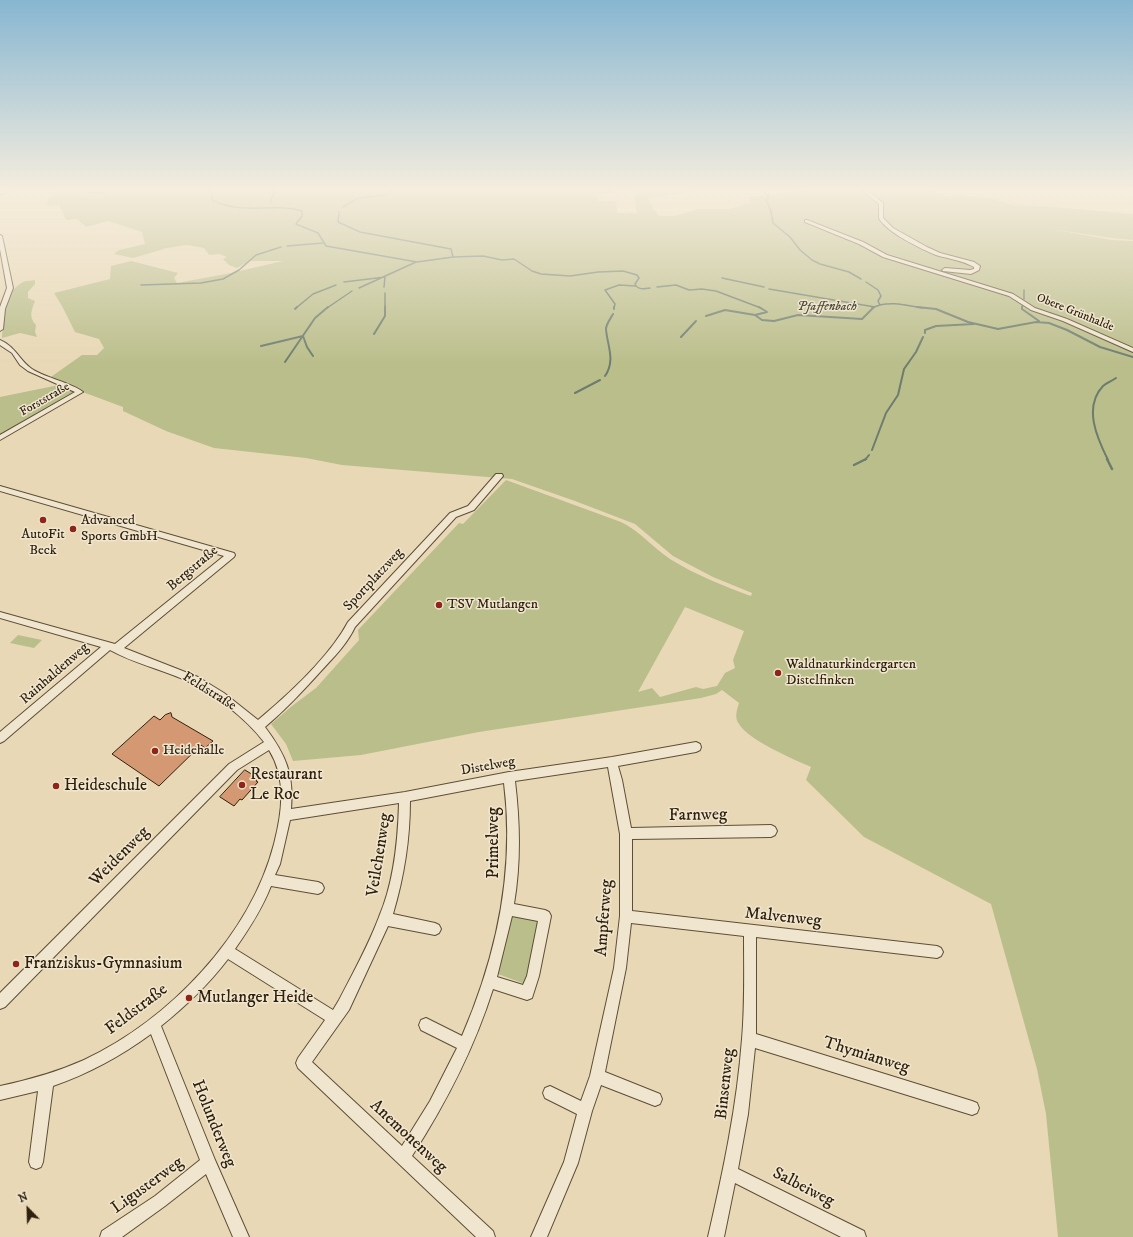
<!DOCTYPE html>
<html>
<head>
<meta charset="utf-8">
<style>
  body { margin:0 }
  #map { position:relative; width:1133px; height:1237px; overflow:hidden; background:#e8d8b6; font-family:"IM FELL DW Pica",serif }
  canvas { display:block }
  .north { position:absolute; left:8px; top:1189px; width:40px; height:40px; -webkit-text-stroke:3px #f0e6d0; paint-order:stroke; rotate:337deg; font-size:11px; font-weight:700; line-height:16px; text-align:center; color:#2f200c }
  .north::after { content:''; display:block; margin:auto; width:14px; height:18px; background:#2f200c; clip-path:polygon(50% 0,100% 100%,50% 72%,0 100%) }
</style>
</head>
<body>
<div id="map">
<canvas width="1133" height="1237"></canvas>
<div class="north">N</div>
</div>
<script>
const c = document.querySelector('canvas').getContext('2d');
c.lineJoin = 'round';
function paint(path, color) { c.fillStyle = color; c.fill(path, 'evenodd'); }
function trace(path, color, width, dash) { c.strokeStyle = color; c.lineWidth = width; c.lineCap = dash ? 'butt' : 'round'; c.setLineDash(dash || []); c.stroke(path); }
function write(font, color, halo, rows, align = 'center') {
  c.font = font + ' "IM FELL DW Pica",serif'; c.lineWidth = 3; c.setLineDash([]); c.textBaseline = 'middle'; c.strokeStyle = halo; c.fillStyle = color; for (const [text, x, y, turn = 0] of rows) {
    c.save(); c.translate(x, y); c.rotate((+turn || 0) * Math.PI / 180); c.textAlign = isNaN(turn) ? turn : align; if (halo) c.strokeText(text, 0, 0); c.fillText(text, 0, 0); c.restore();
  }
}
const green = new Path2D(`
  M 61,190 L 614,190 L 616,193 L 597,194 L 598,201 L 616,201 L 617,213 L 637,213 L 634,194 L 638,193 L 638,190 L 692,190 L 676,195 L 648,197 L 652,207 L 659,216 L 675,216 L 698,209 L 731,209 L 750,203 L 751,197 L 804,190 L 930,190 L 948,196 L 963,195 L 993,199 L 1012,205 L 1053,207 L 1133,214 L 1133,240 L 1112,238 L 1050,229 L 1112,240 L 1133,241 L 1133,1237 L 1058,1237 L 1046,1114 L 1037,1069 L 991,904 L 864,837 L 806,780 L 811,767 C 793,759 748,740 739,724 C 734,717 737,710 739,703 L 722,690 L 716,694 L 701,698 L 479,732 L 361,755 L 293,761 L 286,744 L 271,724 L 292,706 L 316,688 L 359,640 L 358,630 L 459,523 L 463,524 L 506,480 L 621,522 C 640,531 653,548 670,559 C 696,575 723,586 751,596 L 752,593 L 713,577 L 673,556 L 635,524 L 575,501 L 512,479 L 342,465 L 306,458 L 214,448 L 166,431 L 123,411 L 123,407 L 48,379 L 82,355 L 97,355 L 104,348 L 99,339 L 75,332 L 62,306 L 54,293 L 110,279 L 111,266 L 131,261 L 178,273 L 174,278 L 177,283 L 231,273 L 283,261 L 250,261 L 237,268 L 229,265 L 223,259 L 227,257 L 219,254 L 209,255 L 204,248 L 187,245 L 167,248 L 133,258 L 114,254 L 119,250 L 145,244 L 142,232 L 108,221 L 86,227 L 77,219 L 66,220 L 59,205 L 47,206 C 48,196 52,194 61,190 ZM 685,607 L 744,631 L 733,660 L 735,668 L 725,673 L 717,686 L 703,689 L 696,687 L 660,697 L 652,688 L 638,692 Z
  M 35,280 L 35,284 L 28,292 L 28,298 L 35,301 C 32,309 28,317 36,325 L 35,332 L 37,337 L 20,333 L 2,338 C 4,316 2,294 23,282 C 27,280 31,281 35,280 Z
  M 59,385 L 72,390 L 73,394 L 0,435 L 0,397 Z
  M 18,635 L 42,640 L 34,648 L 10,643 Z
  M 511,915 L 538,920 L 525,984 L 498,974 Z`);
const streamFar2 = new Path2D(`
  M 82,190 L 81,192 L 104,193
  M 762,190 L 769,197 L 766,200 L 771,211 L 773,223 L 790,237 L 800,250 L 812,260 L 820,264 L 849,272 L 861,279
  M 211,191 L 212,200 C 244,216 270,202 302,211 L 302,216 L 296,224 L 318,233 L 326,246 L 417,262 L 453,257 L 483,256 L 502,260 L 514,259 L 532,271 L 541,274 L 570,276 L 598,272 L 623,271 L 637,275 L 639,278 L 635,284 C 638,290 644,289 650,288
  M 271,203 L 271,198 L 276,190
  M 343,207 L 358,198 L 386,195 L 393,190
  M 339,212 L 338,222 L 360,232 L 451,249 L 453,257
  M 287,246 L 323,243
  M 722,278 L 764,287
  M 344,282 L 385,277 L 384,287
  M 866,282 L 878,290 L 881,296 L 878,301 L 880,305
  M 141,285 L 201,283 L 223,279 L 239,270 L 256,255 L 281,247
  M 657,287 L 676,285 L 689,290 L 702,289 L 716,291 L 761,308
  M 359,288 L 416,262
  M 769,289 L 875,307
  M 1024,290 L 1024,299
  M 385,293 L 385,308
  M 296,308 L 313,294 L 336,285
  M 327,308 L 352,291
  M 614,308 L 615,304 L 605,290 L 619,285 L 636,286
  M 872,308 C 887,300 906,305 922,308
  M 1022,308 L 1023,304`);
const streamFar1 = new Path2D(`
  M 759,307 L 767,312 L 755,315 L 762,320 L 774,321 L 798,315 L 862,319 L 874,307
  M 917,307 L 936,309 L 968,322 L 998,329 L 1036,322 L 1049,323 L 1067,330 L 1100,347 L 1133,357
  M 1022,307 L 1022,309 L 1039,321
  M 295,309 L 297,307
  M 614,309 L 614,307
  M 706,316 L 725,310 L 755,315
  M 925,333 L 925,330 L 936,326 L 974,324
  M 374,334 L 385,316 L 385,307
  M 681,337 L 696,321
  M 261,346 L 303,336 L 307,347 L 313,356
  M 285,362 L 315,318 L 328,307
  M 605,376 C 616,360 607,345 606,329 C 606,324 611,318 613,314
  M 575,393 L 600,380
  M 872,450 L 886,413 L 898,395 L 904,369 L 916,352 L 923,337
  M 865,460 L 869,455
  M 1108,460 C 1097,438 1083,407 1103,386 C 1106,383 1112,381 1116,378`);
const stream = new Path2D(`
  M 1107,459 L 1112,469
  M 854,465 L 866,459`);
const building = new Path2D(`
  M 171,713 L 172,717 L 213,741 L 205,748 L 201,745 L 159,786 L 112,754 L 154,716 L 160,720 L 165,715 Z
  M 245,770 L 258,778 L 256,781 L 258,782 L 242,800 L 240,799 L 234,806 L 220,797 Z`);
const street = new Path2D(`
  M 862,190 L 867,190 L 883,203 L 883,218 L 893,228 L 927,247 L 940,253 L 974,262 L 980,266 L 979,270 L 971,274 L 943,271 L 942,270 L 945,268 L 970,270 L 974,269 L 974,267 C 962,260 949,259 936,255 C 921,249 886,232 879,218 L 879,204 Z
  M 807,220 L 863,242 L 887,255 L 1013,294 L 1035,308 L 1067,319 L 1133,348 L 1133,352 L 1063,321 L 1031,310 L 1009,296 L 883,257 L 859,244 L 805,222 L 805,220 Z
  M 0,235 L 2,236 L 13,288 L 5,309 L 3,329 L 0,331 L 0,307 L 7,288 L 0,249 Z
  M 0,340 C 15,346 20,361 32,369 C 46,378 72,383 83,392 L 0,440 L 0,435 L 75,392 L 28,371 L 20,365 L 12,353 L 0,345 Z
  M 496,474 L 502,474 L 503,476 L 474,510 L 456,517 L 355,627 C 347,644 334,657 321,671 C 303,691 285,710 265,727 C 286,755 294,774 291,809 L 405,792 L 509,772 L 612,757 L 696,742 L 700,744 L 701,747 L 700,750 L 696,752 L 618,766 L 622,780 L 631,828 L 771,825 L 775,827 L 777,831 L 775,835 L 771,837 L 632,839 L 632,911 L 937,946 L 941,948 L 943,952 L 941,956 L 937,958 L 756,937 L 756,1034 L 972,1101 L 977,1103 L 979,1108 L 977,1113 L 972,1115 L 755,1048 L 748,1114 L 738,1169 L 864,1231 L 866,1237 L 841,1237 L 735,1183 L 724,1237 L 708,1237 C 723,1172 737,1106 742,1039 C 745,1005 744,970 744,936 L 631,923 L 626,968 L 605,1072 L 660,1094 L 662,1099 L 660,1104 L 655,1106 L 601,1085 L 592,1111 L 578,1163 L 547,1237 L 531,1237 L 564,1162 L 577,1114 L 545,1098 L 543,1093 L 545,1088 L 550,1086 L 581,1101 L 590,1076 L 614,968 L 620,916 L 620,834 L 608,767 L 515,781 C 520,822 521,863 514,904 L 545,910 L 549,912 L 551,916 L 539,976 L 532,998 L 527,1000 L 493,989 C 474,1049 446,1103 412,1156 L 493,1231 L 495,1237 L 476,1237 L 298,1068 L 296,1063 L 298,1058 L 325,1020 L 228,959 C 209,984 186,1006 161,1026 L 215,1160 L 249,1237 L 233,1237 L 206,1174 L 165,1206 L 122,1237 L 100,1237 L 102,1231 L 155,1196 L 200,1160 L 151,1034 C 121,1056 88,1074 53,1086 L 43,1162 L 41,1167 L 36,1169 L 31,1167 L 29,1162 L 38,1091 L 0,1100 L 0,1086 C 29,1080 57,1072 84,1060 C 169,1020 250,936 274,844 C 282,813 287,779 269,750 L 237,770 L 5,1007 L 0,1009 L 0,993 L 229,764 L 264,742 C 247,719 211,691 185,680 C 160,669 133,663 110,650 L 4,741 L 0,743 L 0,732 L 101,647 L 0,618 L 0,612 L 115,644 L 224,556 L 0,491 L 0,486 L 234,553 L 235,555 L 234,557 L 124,648 L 198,677 L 224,693 L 258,720 C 288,695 330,656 348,622 L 450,513 L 468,506 ZM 504,783 C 515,871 497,955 462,1036 L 426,1018 L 421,1020 L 419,1025 L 421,1030 L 457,1048 L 430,1101 L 402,1146 L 312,1062 L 349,1010 L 388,926 L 435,935 L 439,933 L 441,929 L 439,925 L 435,923 L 393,914 C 404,877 410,840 410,801 ZM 399,803 C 398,841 394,882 379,917 C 368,946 353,973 339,1000 L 333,1010 L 235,949 C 249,929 262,909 271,886 L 318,894 L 322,892 L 324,888 L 322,884 L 318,882 L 275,875 L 280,864 L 290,820 ZM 512,916 L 538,921 L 527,976 L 523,985 L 497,977 Z`);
const secondary = new Path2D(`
  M 0,190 L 8,190 L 0,195 Z`);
const markers = [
  [43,520,4,"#8f2418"],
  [73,529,4,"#8f2418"],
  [439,605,4,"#8f2418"],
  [778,673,4,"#8f2418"],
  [155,751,4,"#8f2418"],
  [242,785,4,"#8f2418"],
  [56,786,4,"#8f2418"],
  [16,964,4,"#8f2418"],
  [189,998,4,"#8f2418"]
];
const farStreetnames = [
  ["Obere Grünhalde",1075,313,22],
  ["Forststraße",45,400,-30]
];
const farWaternames = [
  ["Pfaffenbach",827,307]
];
const poiNames = [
  ["Advanced",81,521],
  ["Sports GmbH",81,537],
  ["AutoFit",43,535,"center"],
  ["Beck",43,551,"center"],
  ["TSV Mutlangen",447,605],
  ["Waldnaturkindergarten",786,665],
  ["Distelfinken",786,681],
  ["Heidehalle",163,751]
];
const streetNames = [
  ["Bergstraße",193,569,-40],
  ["Sportplatzweg",374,580,-47],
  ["Rainhaldenweg",55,674,-41],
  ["Feldstraße",209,692,32],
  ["Distelweg",488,767,-10]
];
const nearPoinames = [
  ["Restaurant",250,775],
  ["Le Roc",250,795],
  ["Heideschule",64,786],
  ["Franziskus-Gymnasium",24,964],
  ["Mutlanger Heide",197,998]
];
const nearStreetnames = [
  ["Farnweg",698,816,-1],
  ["Primelweg",494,843,-90],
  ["Veilchenweg",380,855,-81],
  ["Weidenweg",120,857,-45],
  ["Ampferweg",605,918,-86],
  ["Malvenweg",783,918,6],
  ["Feldstraße",137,1010,-37],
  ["Thymianweg",866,1056,17],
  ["Binsenweg",726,1084,-84],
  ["Holunderweg",213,1124,68],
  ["Anemonenweg",408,1137,43],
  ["Ligusterweg",148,1186,-36],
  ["Salbeiweg",803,1188,27]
];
paint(green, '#babe8b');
trace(streamFar2, '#6d7c6d', 1.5);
trace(streamFar1, '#6d7c6d', 2);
trace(stream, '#6d7c6d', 2.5);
paint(building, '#d49872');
trace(building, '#2f200c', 1);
trace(street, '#5d4e36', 2);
trace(secondary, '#2f200c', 2);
paint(street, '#f0e6d0');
paint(secondary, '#f0e6d0');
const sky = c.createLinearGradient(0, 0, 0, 364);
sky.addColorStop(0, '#87b6d1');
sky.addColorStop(0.52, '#f5edde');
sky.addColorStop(1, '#f5edde00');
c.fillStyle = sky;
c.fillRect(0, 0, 1133, 364);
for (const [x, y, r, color] of markers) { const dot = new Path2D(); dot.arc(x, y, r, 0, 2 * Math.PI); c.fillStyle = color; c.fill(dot); trace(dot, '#f0e6d0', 1.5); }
write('12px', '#2f200c', '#f0e6d0', farStreetnames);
write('italic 13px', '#4e4e3d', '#f0e6d0', farWaternames);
write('14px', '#2f200c', '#f0e6d0', poiNames, 'left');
write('14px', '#2f200c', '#f0e6d0', streetNames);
write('17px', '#2f200c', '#f0e6d0', nearPoinames, 'left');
write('17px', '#2f200c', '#f0e6d0', nearStreetnames);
</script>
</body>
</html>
